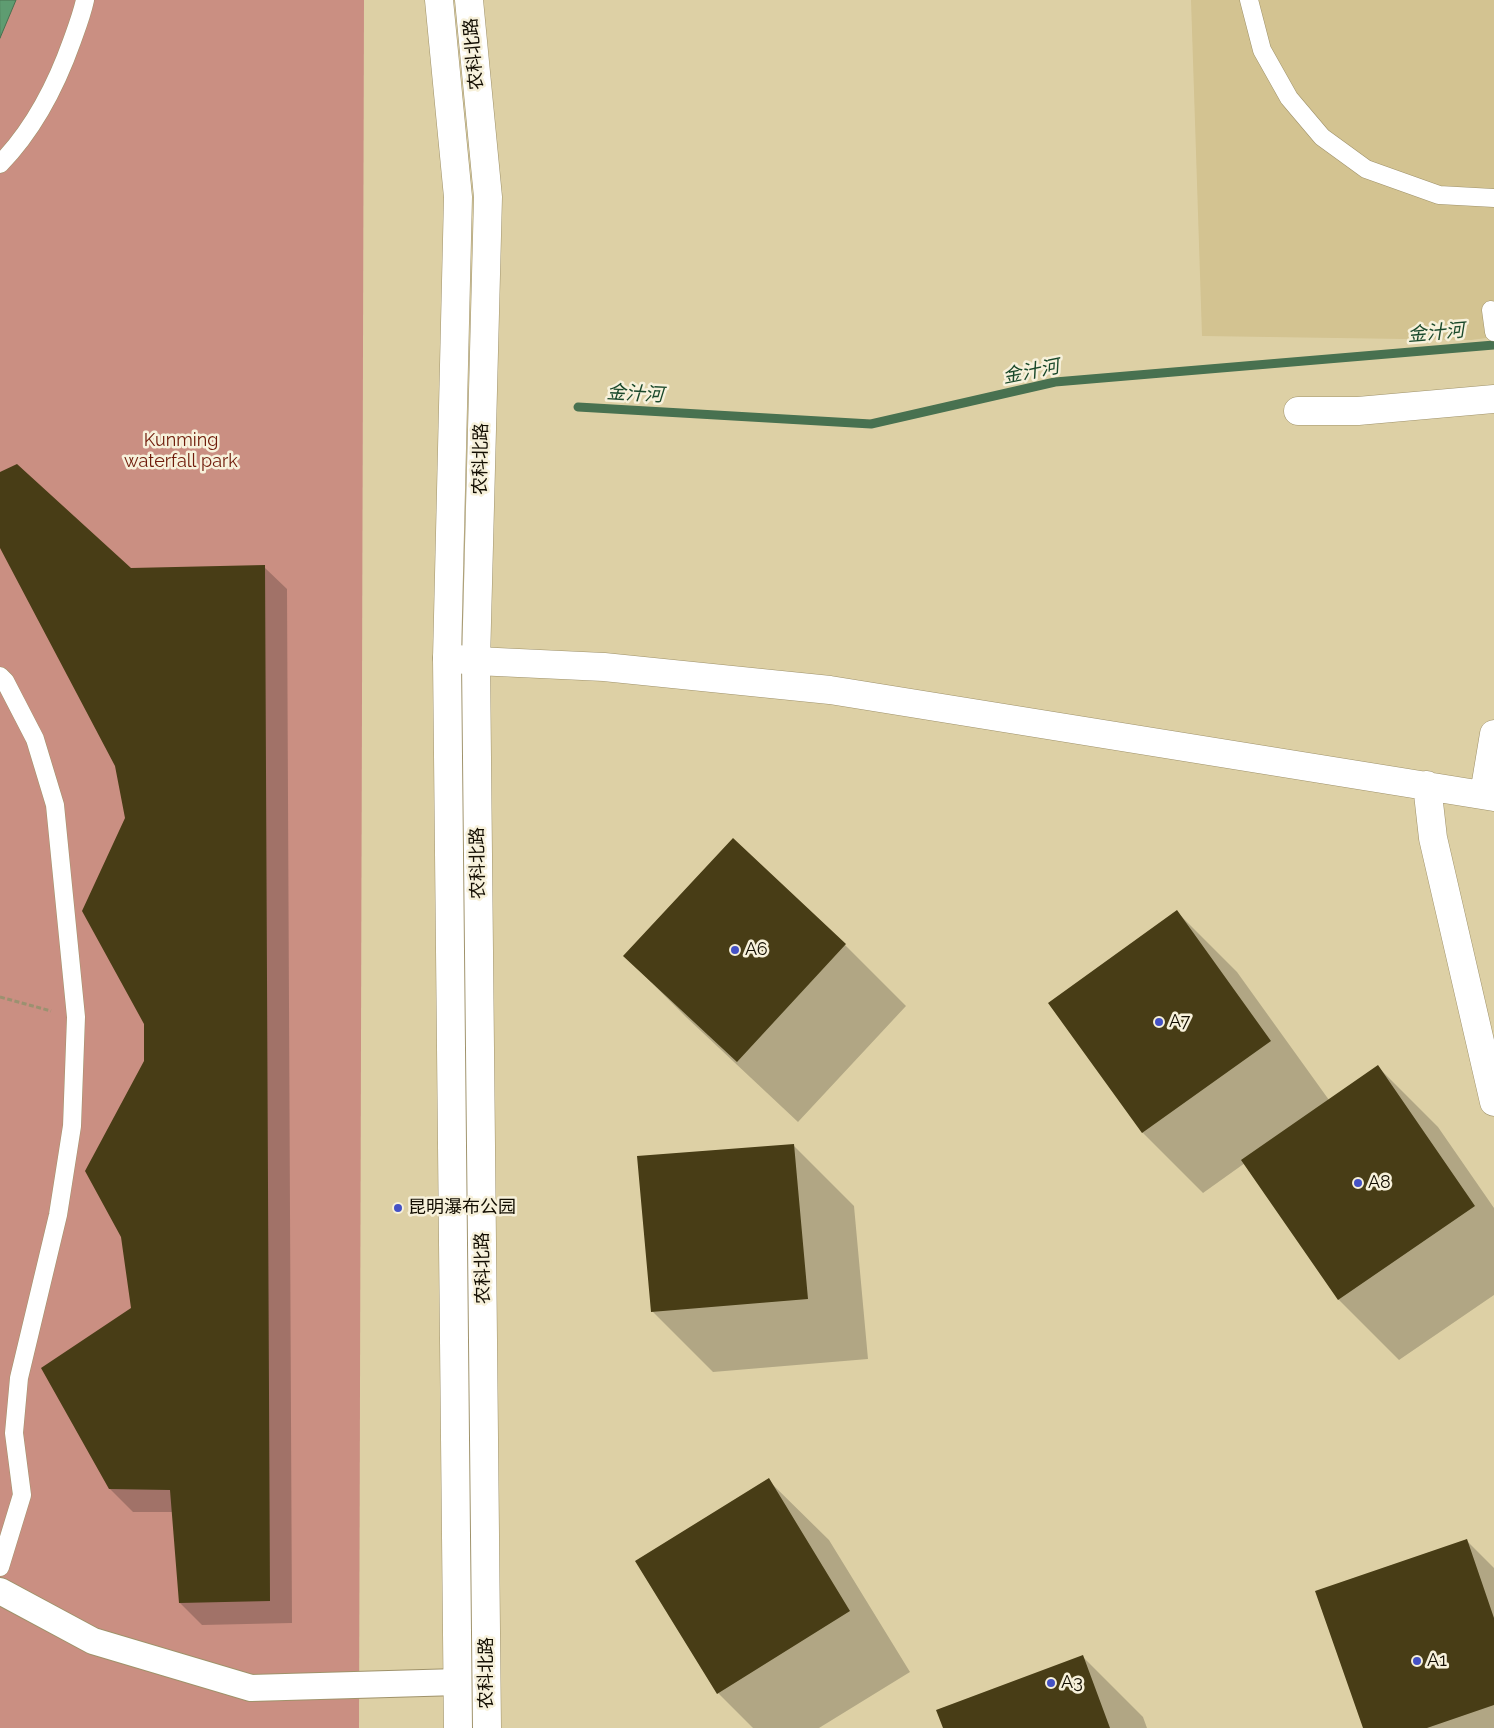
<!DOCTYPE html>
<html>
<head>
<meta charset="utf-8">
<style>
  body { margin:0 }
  canvas { display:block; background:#ddd0a5 }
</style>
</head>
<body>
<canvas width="1494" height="1728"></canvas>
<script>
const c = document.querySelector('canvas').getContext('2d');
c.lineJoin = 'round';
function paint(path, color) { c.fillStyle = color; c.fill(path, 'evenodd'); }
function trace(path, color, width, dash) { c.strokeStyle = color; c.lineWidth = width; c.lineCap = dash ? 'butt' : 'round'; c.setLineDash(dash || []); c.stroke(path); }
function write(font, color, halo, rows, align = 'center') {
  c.font = font + ' Raleway,"Noto Sans SC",sans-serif'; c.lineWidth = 5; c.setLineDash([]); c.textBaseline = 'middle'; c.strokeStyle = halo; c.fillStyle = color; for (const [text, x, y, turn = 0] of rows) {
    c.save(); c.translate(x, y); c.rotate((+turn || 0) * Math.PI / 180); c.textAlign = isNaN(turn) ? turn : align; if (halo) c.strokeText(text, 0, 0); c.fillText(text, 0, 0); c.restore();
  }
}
const built = new Path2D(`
  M 1191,0 L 1494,0 L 1494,337 L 1471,340 L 1202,336 Z`);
const green = new Path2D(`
  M 0,0 L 364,0 L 359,1728 L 0,1728 Z`);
const water = new Path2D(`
  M 0,0 L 16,0 L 0,38 Z`);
const shadow = new Path2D(`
  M 0,474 L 130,569 L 264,567 L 287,589 L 292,1623 L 202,1625 L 180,1603 L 173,1512 L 133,1512 L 110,1489 L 132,1309 L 146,1061 L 145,1024 L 127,818 L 116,766 L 0,545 Z
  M 734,840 L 845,945 L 906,1006 L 798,1122 L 686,1017 L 625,956 Z
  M 1177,912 L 1237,972 L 1329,1100 L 1378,1067 L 1438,1127 L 1494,1208 L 1494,1295 L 1399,1360 L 1339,1300 L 1245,1163 L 1203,1193 L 1143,1133 L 1050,1004 Z
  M 793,1145 L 854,1206 L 868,1359 L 713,1372 L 652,1311 Z
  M 768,1480 L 829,1540 L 910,1672 L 819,1728 L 753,1728 L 718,1693 Z
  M 1466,1540 L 1494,1568 L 1494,1728 L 1365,1728 Z
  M 1083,1657 L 1143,1717 L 1147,1728 L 944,1728 Z`);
const stream = new Path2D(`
  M 578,407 L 871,424 L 1055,382 L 1494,345`);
const building = new Path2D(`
  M 17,464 L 131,568 L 265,565 L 270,1601 L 179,1603 L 170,1490 L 109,1489 L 41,1368 L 131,1308 L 121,1237 L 85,1171 L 144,1061 L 144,1024 L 82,911 L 125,818 L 115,766 L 0,548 L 0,472 Z
  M 733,838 L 846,944 L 737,1062 L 623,956 Z
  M 1177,910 L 1271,1041 L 1142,1133 L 1048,1003 Z
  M 1378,1065 L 1475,1206 L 1338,1300 L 1241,1160 Z
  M 794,1144 L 808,1299 L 651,1312 L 637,1156 Z
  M 769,1478 L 850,1611 L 717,1694 L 635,1561 Z
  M 1467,1539 L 1494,1618 L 1494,1705 L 1427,1728 L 1363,1728 L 1315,1591 Z
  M 1083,1655 L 1110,1728 L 943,1728 L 936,1710 Z`);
const path = new Path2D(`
  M 0,997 L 51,1011`);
const service = new Path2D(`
  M 1249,0 L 1262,50 L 1289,98 L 1322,137 L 1366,169 L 1439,195 L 1494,198
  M 0,164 C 34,129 56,86 72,41 C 77,27 82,14 85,0
  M 1491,310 L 1494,332
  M 0,676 L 5,681 L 35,739 L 55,805 L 76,1017 L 72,1126 L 58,1215 L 19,1378 L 14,1433 L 22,1495 L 0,1567`);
const pedestrian = new Path2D(`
  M 0,1591 L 93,1641 L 251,1688 L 458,1682`);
const minor = new Path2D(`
  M 1298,411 L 1358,411 L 1494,399
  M 447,658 L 476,661 L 604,667 L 830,690 L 1494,797
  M 1427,785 L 1433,838 L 1494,1102
  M 1484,794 L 1494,734`);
const secondary = new Path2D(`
  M 439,0 L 458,197 L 447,658 L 458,1728
  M 469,0 L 488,197 L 476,661 L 487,1728`);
const markers = [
  [735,950,5,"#4451c5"],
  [1159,1022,5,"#4451c5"],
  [1358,1183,5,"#4451c5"],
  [398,1208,5,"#4451c5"],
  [1417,1661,5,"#4451c5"],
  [1051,1683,5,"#4451c5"]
];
const streetNames = [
  ["农科北路",474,54,-95],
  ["农科北路",481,459,-89],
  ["农科北路",478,863,-91],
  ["农科北路",483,1268,-91],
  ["农科北路",487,1673,-90]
];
const parkNames = [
  ["Kunming",181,441],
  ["waterfall park",181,462]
];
const poiNames = [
  ["A6",745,950],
  ["A7",1169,1022],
  ["A8",1368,1183],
  ["昆明瀑布公园",408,1208],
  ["A1",1427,1661],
  ["A3",1061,1683]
];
const waterNames = [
  ["金汁河",1436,333,-5],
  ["金汁河",1031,372,-11],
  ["金汁河",635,394,3]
];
paint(built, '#d3c391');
paint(green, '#ca8f82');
paint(water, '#5e9c71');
trace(water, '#487150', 1);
paint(shadow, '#0003');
trace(stream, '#487150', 9);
paint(building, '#483d16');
trace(service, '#9f926a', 19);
trace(pedestrian, '#9f926a', 28);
trace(minor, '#9f926a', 29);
trace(secondary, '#9f926a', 29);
trace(path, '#9b9170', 3, [5, 2.5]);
trace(service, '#fff', 18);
trace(pedestrian, '#fff', 26);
trace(minor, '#fff', 28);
trace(secondary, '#fff', 28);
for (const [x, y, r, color] of markers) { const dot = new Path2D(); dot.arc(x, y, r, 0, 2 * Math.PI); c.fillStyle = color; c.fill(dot); trace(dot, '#f7f1db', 2); }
write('18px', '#130e02', '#f7f1db', streetNames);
write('18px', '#6f1b0a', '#f7f1db', parkNames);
write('18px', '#130e02', '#f7f1db', poiNames, 'left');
write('italic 19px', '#1a492b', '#f7f1db', waterNames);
</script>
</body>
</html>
